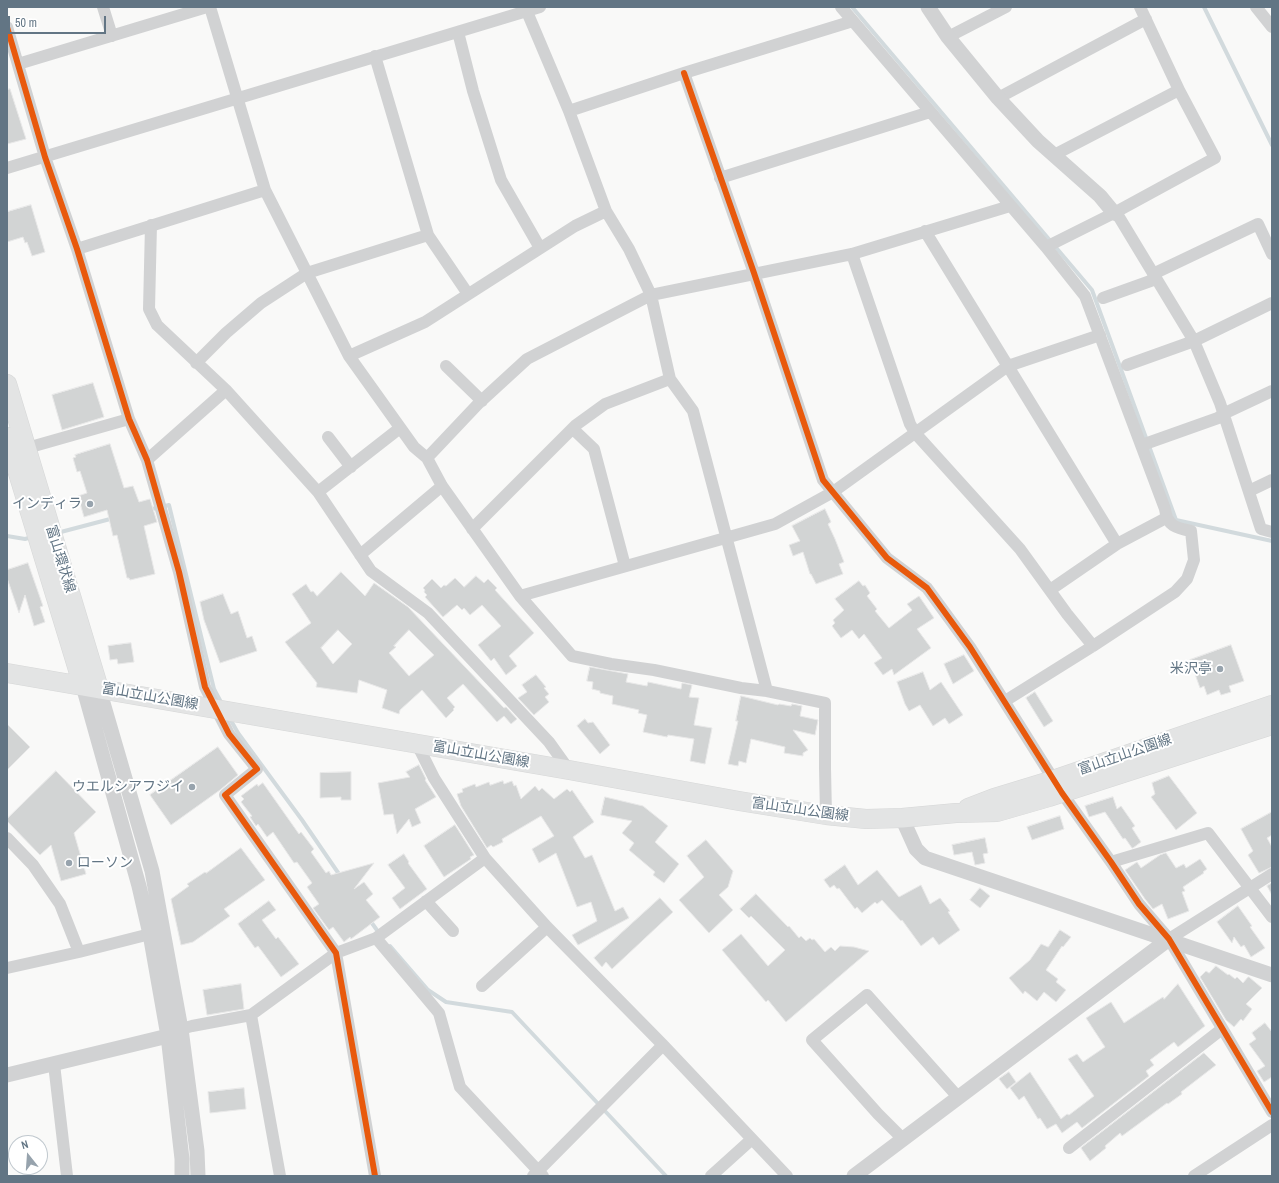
<!DOCTYPE html>
<html>
<head>
<meta charset="utf-8">
<style>
  body { margin:0 }
  #map { position:relative; width:1279px; height:1183px; overflow:hidden; background:#f9f9f8; font-family:"Archivo Narrow",sans-serif }
  canvas { display:block }
  .frame { position:absolute; inset:0; border:8px solid #627584; pointer-events:none }
  .north { position:absolute; left:8px; top:1135px; width:40px; height:40px; box-sizing:border-box; background:#fff; border:1px solid #c0c8ce; border-radius:50%; rotate:343deg; font-size:11px; font-weight:700; line-height:16px; text-align:center; color:#627584 }
  .north::after { content:''; display:block; margin:auto; width:14px; height:18px; background:#97a3ad; clip-path:polygon(50% 0,100% 100%,50% 72%,0 100%) }
  .scale { position:absolute; left:8px; top:16px; width:98px; height:18px; box-sizing:border-box; border:2px solid #627584; border-top:0; padding-left:5px; font-size:12px; line-height:14px; white-space:nowrap; color:#627584; -webkit-text-stroke:3px #fff; paint-order:stroke }
</style>
</head>
<body>
<div id="map">
<canvas width="1279" height="1183"></canvas>
<div class="frame"></div>
<div class="north">N</div>
<div class="scale">50 m</div>
</div>
<script>
const c = document.querySelector('canvas').getContext('2d');
c.lineJoin = 'round';
function trace(path, color, width, dash) { c.strokeStyle = color; c.lineWidth = width; c.lineCap = dash ? 'butt' : 'round'; c.setLineDash(dash || []); c.stroke(path); }
function paint(path, color) { c.fillStyle = color; c.fill(path, 'evenodd'); }
function write(font, color, halo, rows, align = 'center') {
  c.font = font + ' "Archivo Narrow","Noto Sans JP",sans-serif'; c.lineWidth = 4; c.setLineDash([]); c.textBaseline = 'middle'; c.strokeStyle = halo; c.fillStyle = color; for (const [text, x, y, turn = 0] of rows) {
    c.save(); c.translate(x, y); c.rotate((+turn || 0) * Math.PI / 180); c.textAlign = isNaN(turn) ? turn : align; if (halo) c.strokeText(text, 0, 0); c.fillText(text, 0, 0); c.restore();
  }
}
const stream = new Path2D(`
  M 852,7 L 1092,290 L 1176,520 L 1272,541
  M 1204,7 L 1272,145
  M 148,510 L 169,505 L 214,689 L 222,704
  M 57,533 L 114,518
  M 7,536 L 25,539 L 32,537
  M 229,717 L 238,733 L 302,820 L 341,877
  M 369,919 L 379,933
  M 390,946 L 428,990 L 446,1002 L 512,1012 L 666,1176`);
const building = new Path2D(`
  M 10,89 L 26,139 L 7,144 L 7,90 Z
  M 31,205 L 45,252 L 32,256 L 27,242 L 25,243 L 23,237 L 7,242 L 7,212 Z
  M 93,383 L 104,417 L 62,430 L 52,395 Z
  M 110,444 L 124,488 L 133,486 L 139,502 L 150,499 L 157,522 L 144,526 L 155,574 L 130,580 L 129,578 L 127,578 L 117,535 L 113,536 L 107,510 L 84,517 L 78,496 L 87,493 L 80,471 L 77,472 L 73,458 L 76,457 L 75,455 Z
  M 825,509 L 831,522 L 828,524 L 835,539 L 844,562 L 839,564 L 843,574 L 816,584 L 811,574 L 810,574 L 803,552 L 793,556 L 789,545 L 800,541 L 792,526 Z
  M 28,563 L 43,606 L 40,607 L 45,622 L 34,626 L 25,595 L 19,613 L 7,578 L 7,570 Z
  M 341,572 L 365,596 L 374,583 L 408,607 L 504,708 L 506,707 L 517,719 L 511,724 L 504,716 L 497,722 L 463,684 L 447,698 L 455,707 L 453,709 L 454,710 L 446,718 L 422,690 L 400,710 L 399,714 L 382,708 L 387,690 L 359,680 L 357,693 L 316,687 L 317,683 L 285,642 L 311,623 L 292,594 L 306,584 L 311,592 L 313,591 L 317,596 ZM 338,630 L 352,644 L 333,664 L 321,648 ZM 409,630 L 434,655 L 409,676 L 389,653 L 396,647 L 394,646 Z
  M 476,576 L 484,583 L 488,579 L 497,588 L 495,590 L 534,633 L 509,656 L 517,666 L 506,675 L 494,658 L 491,661 L 478,645 L 501,626 L 482,605 L 470,615 L 464,608 L 462,610 L 457,605 L 443,617 L 425,597 L 427,595 L 424,592 L 425,590 L 423,588 L 432,579 L 441,588 L 444,585 L 446,586 L 455,578 L 464,587 Z
  M 859,581 L 863,586 L 865,585 L 870,593 L 867,596 L 877,609 L 875,611 L 889,628 L 912,610 L 907,604 L 919,596 L 934,618 L 917,629 L 931,648 L 894,675 L 892,669 L 883,675 L 874,663 L 882,658 L 864,634 L 859,639 L 852,630 L 841,638 L 832,626 L 835,623 L 833,620 L 844,610 L 835,599 Z
  M 223,594 L 231,614 L 238,611 L 247,638 L 252,636 L 257,651 L 220,663 L 204,620 L 200,602 Z
  M 131,643 L 134,662 L 118,664 L 117,659 L 110,660 L 108,646 Z
  M 1231,645 L 1244,681 L 1229,686 L 1231,692 L 1221,695 L 1219,690 L 1207,695 L 1204,686 L 1200,688 L 1190,660 Z
  M 964,655 L 974,671 L 953,684 L 944,664 Z
  M 590,667 L 628,674 L 626,682 L 647,686 L 648,682 L 681,689 L 682,683 L 692,685 L 689,697 L 699,698 L 694,725 L 712,728 L 705,764 L 690,761 L 694,739 L 668,735 L 667,737 L 643,732 L 647,715 L 638,713 L 639,710 L 612,704 L 613,696 L 600,693 L 600,691 L 592,689 L 593,682 L 587,681 Z
  M 923,672 L 930,690 L 941,682 L 963,715 L 949,724 L 945,718 L 933,726 L 920,705 L 909,711 L 905,704 L 897,682 Z
  M 536,675 L 546,687 L 544,688 L 549,694 L 545,697 L 549,702 L 534,715 L 518,698 L 527,692 L 522,685 Z
  M 1035,692 L 1053,721 L 1044,727 L 1026,698 Z
  M 741,696 L 778,705 L 779,704 L 791,706 L 792,704 L 802,706 L 800,716 L 818,720 L 815,735 L 793,730 L 808,750 L 803,753 L 803,756 L 784,753 L 785,747 L 751,739 L 746,763 L 739,761 L 738,766 L 728,764 L 738,721 L 736,721 Z
  M 585,719 L 588,723 L 593,722 L 610,745 L 600,754 L 577,726 Z
  M 7,724 L 30,747 L 7,770 Z
  M 218,747 L 238,775 L 220,790 L 171,825 L 150,795 Z
  M 419,765 L 426,779 L 425,780 L 436,797 L 415,809 L 421,823 L 412,827 L 409,819 L 397,834 L 393,814 L 384,815 L 378,783 L 410,777 L 406,772 Z
  M 56,771 L 96,812 L 74,833 L 86,874 L 61,881 L 51,845 L 40,855 L 7,821 L 7,819 Z
  M 351,772 L 351,800 L 341,800 L 341,797 L 320,798 L 320,773 Z
  M 1169,776 L 1197,813 L 1176,830 L 1151,797 L 1155,794 L 1152,783 Z
  M 503,781 L 504,784 L 512,781 L 514,786 L 516,785 L 521,799 L 535,786 L 539,791 L 542,788 L 554,799 L 567,789 L 570,792 L 572,790 L 594,822 L 573,837 L 585,858 L 592,855 L 615,911 L 623,907 L 629,918 L 578,945 L 572,935 L 597,921 L 591,902 L 577,907 L 556,853 L 539,863 L 532,849 L 554,836 L 541,816 L 502,839 L 503,842 L 493,847 L 491,845 L 487,848 L 461,806 L 457,794 L 463,792 L 462,789 L 475,784 L 476,787 L 489,782 L 490,785 Z
  M 263,783 L 299,834 L 301,832 L 314,849 L 311,852 L 326,873 L 329,871 L 331,875 L 374,863 L 354,889 L 364,882 L 373,894 L 366,900 L 380,917 L 351,939 L 350,937 L 344,942 L 333,927 L 329,930 L 313,908 L 319,904 L 307,887 L 312,883 L 297,862 L 294,863 L 273,832 L 267,837 L 258,824 L 256,826 L 250,817 L 252,816 L 241,802 L 244,799 L 241,796 L 257,784 L 258,786 Z
  M 605,797 L 643,806 L 668,826 L 655,842 L 679,864 L 664,883 L 653,875 L 655,872 L 629,850 L 634,843 L 622,833 L 632,821 L 601,815 Z
  M 1113,797 L 1117,809 L 1121,806 L 1135,826 L 1132,828 L 1141,842 L 1133,848 L 1132,848 L 1125,838 L 1123,839 L 1105,812 L 1089,817 L 1085,806 Z
  M 1272,812 L 1272,835 L 1267,838 L 1272,847 L 1272,867 L 1259,873 L 1248,855 L 1253,851 L 1241,829 Z
  M 1060,816 L 1064,829 L 1032,840 L 1027,827 Z
  M 455,825 L 474,855 L 470,857 L 471,859 L 444,877 L 424,846 Z
  M 985,838 L 988,853 L 983,854 L 985,863 L 975,865 L 972,852 L 954,855 L 952,845 Z
  M 706,840 L 733,871 L 728,887 L 719,895 L 733,910 L 709,933 L 679,900 L 704,877 L 687,856 Z
  M 241,848 L 265,880 L 224,909 L 230,916 L 193,942 L 181,945 L 171,899 L 189,886 L 187,884 L 205,872 L 206,873 Z
  M 1166,853 L 1176,868 L 1184,864 L 1186,868 L 1200,859 L 1207,869 L 1203,872 L 1204,873 L 1183,887 L 1185,891 L 1182,892 L 1189,911 L 1168,919 L 1162,904 L 1153,909 L 1145,899 L 1125,870 L 1137,862 L 1141,868 L 1160,855 Z
  M 404,854 L 409,862 L 408,863 L 427,889 L 400,909 L 392,898 L 405,888 L 388,865 Z
  M 845,865 L 858,885 L 877,870 L 899,897 L 921,885 L 930,904 L 940,898 L 950,911 L 948,912 L 960,930 L 939,945 L 933,937 L 921,946 L 902,920 L 901,921 L 882,900 L 877,904 L 875,902 L 862,913 L 857,907 L 855,909 L 839,888 L 837,889 L 834,885 L 830,888 L 824,880 Z
  M 1272,883 L 1272,895 L 1267,886 Z
  M 980,888 L 990,896 L 980,908 L 970,900 Z
  M 756,894 L 788,927 L 789,926 L 799,938 L 801,936 L 806,941 L 810,938 L 812,940 L 814,939 L 825,952 L 831,947 L 835,951 L 840,946 L 854,947 L 869,951 L 786,1022 L 768,1000 L 766,1002 L 722,950 L 741,934 L 768,966 L 785,950 L 751,916 L 749,918 L 740,909 Z
  M 660,898 L 673,912 L 612,969 L 606,962 L 602,967 L 594,958 Z
  M 269,901 L 276,910 L 262,920 L 276,939 L 278,937 L 299,964 L 281,977 L 258,946 L 255,948 L 238,924 Z
  M 1238,906 L 1252,926 L 1250,927 L 1265,948 L 1251,957 L 1244,945 L 1241,947 L 1234,937 L 1232,943 L 1217,922 Z
  M 1060,930 L 1071,937 L 1063,947 L 1062,946 L 1046,970 L 1058,979 L 1056,982 L 1066,990 L 1056,1002 L 1044,992 L 1037,1001 L 1025,991 L 1023,994 L 1009,978 L 1030,960 L 1041,944 L 1048,947 Z
  M 1216,966 L 1228,975 L 1229,974 L 1235,979 L 1237,977 L 1243,983 L 1248,977 L 1249,977 L 1262,988 L 1246,1004 L 1252,1009 L 1243,1021 L 1241,1019 L 1234,1027 L 1226,1020 L 1200,977 L 1206,971 L 1209,973 Z
  M 241,984 L 244,1009 L 207,1015 L 203,990 Z
  M 1178,984 L 1205,1026 L 1178,1047 L 1174,1042 L 1150,1060 L 1154,1065 L 1146,1071 L 1149,1076 L 1082,1128 L 1077,1122 L 1062,1133 L 1056,1124 L 1047,1129 L 1040,1118 L 1038,1119 L 1024,1096 L 1019,1100 L 1010,1088 L 1030,1072 L 1061,1119 L 1067,1114 L 1069,1115 L 1094,1096 L 1068,1059 L 1077,1054 L 1083,1062 L 1105,1047 L 1086,1018 L 1111,1002 L 1124,1023 L 1163,997 L 1164,999 Z
  M 1265,1023 L 1272,1032 L 1272,1077 L 1264,1082 L 1257,1071 L 1265,1066 L 1249,1044 L 1256,1039 L 1252,1033 Z
  M 1204,1053 L 1216,1065 L 1181,1092 L 1182,1094 L 1168,1104 L 1167,1103 L 1122,1136 L 1120,1133 L 1105,1146 L 1106,1148 L 1090,1161 L 1081,1148 Z
  M 1009,1072 L 1016,1082 L 1007,1089 L 999,1079 Z
  M 244,1088 L 246,1109 L 210,1113 L 208,1092 Z`);
const minor = new Path2D(`
  M 103,7 L 112,36
  M 210,7 L 265,190 L 349,356 L 414,447 L 427,458 L 442,486 L 520,596 L 572,656 L 611,664 L 654,670 L 741,688 L 767,691 L 825,703 L 825,768 L 826,815
  M 525,7 L 569,111 L 606,211 L 629,249 L 651,295 L 670,379 L 693,411 L 767,691
  M 841,7 L 1046,247 L 1085,296 L 1165,509 C 1167,526 1176,528 1191,531 L 1194,560 L 1187,579 L 1175,592 L 1093,646 L 1005,701
  M 1256,7 L 1272,27
  M 7,27 L 45,157 L 77,249 L 129,419 L 147,460 L 179,572 L 205,687 L 229,734 L 257,769 L 225,795 L 336,953 L 375,1176
  M 458,32 L 473,91 L 501,180 L 540,248
  M 948,37 L 1006,7
  M 375,56 L 428,235 L 468,294
  M 18,64 L 207,7
  M 684,73 L 754,273 L 823,480 L 887,558 L 927,588 L 970,647 L 1062,793 L 1111,862 L 1139,904 L 1169,939 L 1272,1112
  M 998,98 L 1146,19
  M 569,111 L 684,73 L 853,21
  M 1054,155 L 1179,90
  M 7,168 L 540,7
  M 720,178 L 930,112
  M 1114,213 L 1119,217 L 1194,341 L 1220,403 L 1261,529 L 1272,532
  M 151,225 L 149,309 L 157,325 L 226,390 L 318,492 L 371,571 L 428,613 L 549,742 L 569,770
  M 925,231 L 1117,544
  M 1046,247 L 1114,213 L 1215,158 L 1179,90 L 1140,7
  M 77,249 L 265,190
  M 852,254 L 910,424 L 916,434 L 1020,549 L 1067,614 L 1093,646
  M 1153,274 L 1258,224 L 1272,254
  M 1103,298 L 1156,279
  M 349,356 L 425,322 L 575,226 L 606,211
  M 196,363 L 226,333 L 261,303 L 307,273 L 428,235
  M 1127,365 L 1194,341 L 1272,303
  M 446,366 L 482,401
  M 573,429 L 594,449 L 625,566
  M 328,437 L 351,467
  M 1142,445 L 1218,418 L 1223,414 L 1272,391
  M 20,450 L 129,419
  M 427,458 L 479,403 L 527,359 L 651,295 L 852,254 L 1010,206
  M 147,460 L 226,390
  M 1249,491 L 1272,480
  M 318,492 L 400,428
  M 472,529 L 576,425 L 605,404 L 670,379
  M 360,555 L 442,486
  M 1050,590 L 1117,544 L 1166,518
  M 520,596 L 775,524 L 833,492 L 1008,366 L 1100,335
  M 417,744 L 434,778 L 485,858 L 547,927 L 663,1045 L 787,1176
  M 7,838 L 33,865 L 60,904 L 79,952
  M 1111,862 L 1208,833 L 1272,917
  M 426,901 L 453,931
  M 376,938 L 439,1013 L 460,1087 L 543,1176
  M 1169,939 L 1272,874
  M 7,968 L 79,952 L 150,934
  M 482,986 L 547,927
  M 251,1015 L 280,1176
  M 174,1033 L 181,1029 L 192,1026 L 251,1015 L 336,953 L 376,938 L 485,858
  M 54,1064 L 67,1176
  M 903,1139 L 878,1114 L 812,1040 L 867,995 L 958,1097
  M 1069,1148 L 1222,1029
  M 533,1176 L 663,1045
  M 711,1176 L 752,1139
  M 1194,1176 L 1272,1125`);
const tertiary = new Path2D(`
  M 928,7 L 948,37 L 998,98 L 1038,141 L 1100,196 L 1114,213
  M 83,686 L 139,886 L 150,934 L 168,1036 L 182,1159 L 182,1176
  M 99,689 L 152,871 L 181,1029 L 197,1151 L 198,1176
  M 902,818 L 916,849 L 925,858 L 1272,975
  M 7,1075 L 168,1036
  M 854,1176 L 1169,939`);
const primary = new Path2D(`
  M 7,384 L 99,689
  M 7,437 L 83,686
  M 7,673 L 569,770 L 739,801 L 826,815 L 866,819 L 902,818 L 956,813 L 997,812 L 1049,797 L 1272,725
  M 968,808 L 994,798 L 1053,780 L 1272,705`);
const cycleway = new Path2D(`
  M 7,27 L 45,157 L 77,249 L 129,419 L 147,460 L 179,572 L 205,687 L 229,734 L 257,769 L 225,795 L 336,953 L 375,1176
  M 684,73 L 754,273 L 823,480 L 887,558 L 927,588 L 970,647 L 1062,793 L 1111,862 L 1139,904 L 1169,939 L 1272,1112`);
const markers = [
  [90,504,4,"#97a3ad"],
  [1220,669,4,"#97a3ad"],
  [192,787,4,"#97a3ad"],
  [69,863,4,"#97a3ad"]
];
const poiNames = [
  ["インディラ",82,504],
  ["米沢亭",1212,669],
  ["ウエルシアフジイ",184,787],
  ["ローソン",77,863,"left"]
];
const streetNames = [
  ["富山環状線",60,559,73],
  ["富山立山公園線",150,697,10],
  ["富山立山公園線",481,755,10],
  ["富山立山公園線",1125,755,-19],
  ["富山立山公園線",800,810,8]
];
trace(stream, '#d2dadd', 4);
paint(building, '#d2d4d4');
trace(building, '#e8e8e8', 1);
trace(primary, '#d6d7d7', 20);
trace(minor, '#d1d2d3', 12);
trace(tertiary, '#d1d2d3', 15);
trace(primary, '#e3e4e4', 19);
trace(cycleway, '#e8590c', 6);
for (const [x, y, r, color] of markers) { const dot = new Path2D(); dot.arc(x, y, r, 0, 2 * Math.PI); c.fillStyle = color; c.fill(dot); trace(dot, '#fff', 1.5); }
write('14px', '#627584', '#fff', poiNames, 'right');
write('14px', '#627584', '#fff', streetNames);
</script>
</body>
</html>
